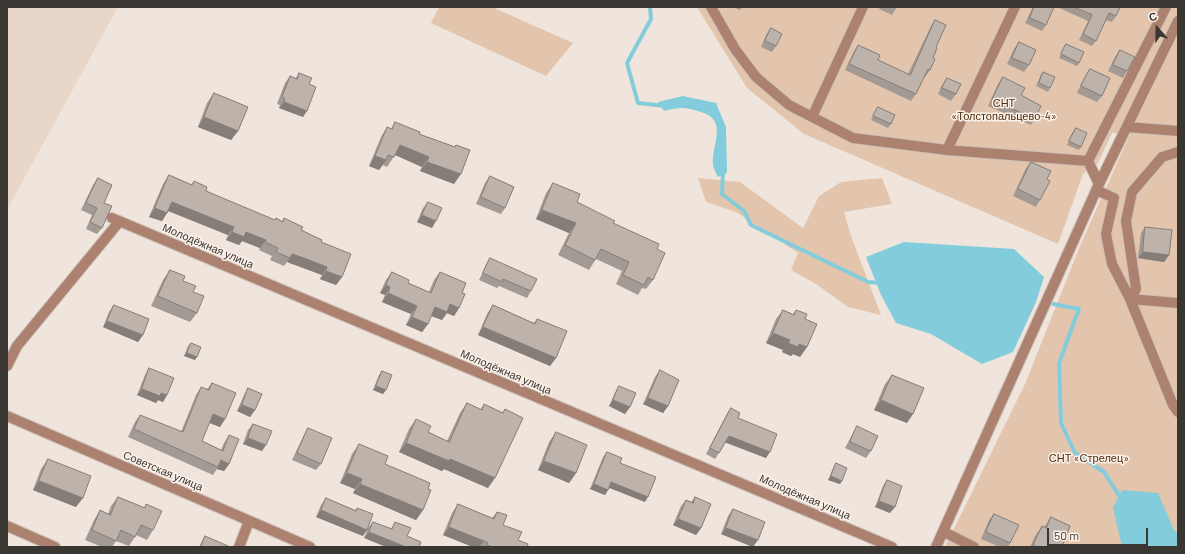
<!DOCTYPE html>
<html>
<head>
<meta charset="utf-8">
<style>
  body { margin:0 }
  #map { position:relative; width:1185px; height:554px; overflow:hidden; background:#f0e5dc; font-family:Barlow,sans-serif }
  canvas { display:block }
  .frame { position:absolute; inset:0; border:8px solid #3a3632; pointer-events:none }
  .north { position:absolute; left:1137px; top:8px; width:40px; height:40px; -webkit-text-stroke:3px #fdf2ea; paint-order:stroke; rotate:340deg; font-size:11px; font-weight:700; line-height:16px; text-align:center; color:#3a3632 }
  .north::after { content:''; display:block; margin:auto; width:14px; height:18px; background:#3a3632; clip-path:polygon(50% 0,100% 100%,50% 72%,0 100%) }
  .scale { position:absolute; left:1047px; top:528px; width:101px; height:18px; box-sizing:border-box; border:2px solid #3a3632; border-top:0; padding-left:5px; font-size:12px; line-height:14px; white-space:nowrap; color:#3a3632; -webkit-text-stroke:3px #fdf2ea; paint-order:stroke }
</style>
</head>
<body>
<div id="map">
<canvas width="1185" height="554"></canvas>
<div class="frame"></div>
<div class="north">С</div>
<div class="scale">50 m</div>
</div>
<script>
const c = document.querySelector('canvas').getContext('2d');
c.lineJoin = 'round';
function paint(path, color) { c.fillStyle = color; c.fill(path, 'evenodd'); }
function trace(path, color, width, dash) { c.strokeStyle = color; c.lineWidth = width; c.lineCap = dash ? 'butt' : 'round'; c.setLineDash(dash || []); c.stroke(path); }
function write(font, color, halo, rows, align = 'center') {
  c.font = font + ' Barlow,sans-serif'; c.lineWidth = 3; c.setLineDash([]); c.textBaseline = 'middle'; c.strokeStyle = halo; c.fillStyle = color; for (const [text, x, y, turn = 0] of rows) {
    c.save(); c.translate(x, y); c.rotate((+turn || 0) * Math.PI / 180); c.textAlign = isNaN(turn) ? turn : align; if (halo) c.strokeText(text, 0, 0); c.fillText(text, 0, 0); c.restore();
  }
}
const built = new Path2D(`
  M 7,7 L 118,7 L 7,210 Z`);
const green = new Path2D(`
  M 439,7 L 492,7 L 573,43 L 546,76 L 431,23 Z
  M 697,7 L 1178,7 L 1178,547 L 945,547 L 1025,384 L 1080,246 L 1130,134 L 1112,133 L 1098,163 L 1083,174 L 1058,244 L 804,134 L 747,88 Z
  M 698,178 L 740,182 L 803,228 L 819,196 L 841,182 L 882,178 L 892,204 L 844,212 L 851,236 L 881,315 L 848,307 L 816,284 L 791,270 L 798,253 L 736,212 L 706,202 Z`);
const water = new Path2D(`
  M 683,96 L 716,103 L 726,127 L 727,173 L 718,177 C 716,174 714,169 713,165 C 711,146 729,120 701,112 C 684,107 682,107 664,111 L 658,102 Z
  M 904,242 L 1014,249 L 1044,277 L 1036,302 L 1013,352 L 982,364 L 931,334 L 896,323 L 881,295 L 866,257 Z
  M 1122,490 L 1158,493 L 1174,530 L 1178,534 L 1178,547 L 1122,547 L 1113,508 Z`);
const stream = new Path2D(`
  M 650,7 L 651,19 L 627,63 L 638,103 L 665,106
  M 723,170 L 722,194 L 744,211 L 751,225 L 868,282 L 881,283
  M 1053,304 L 1079,309 L 1059,363 L 1061,423 L 1075,453 L 1104,472 L 1122,500`);
const minor = new Path2D(`
  M 711,7 L 735,49 L 756,77 L 789,105 L 853,138 L 947,150 L 1088,161
  M 812,117 L 863,7
  M 1127,127 L 1178,131
  M 947,150 L 1015,7
  M 1178,152 L 1162,157 L 1132,192 L 1126,221 L 1136,289 L 1130,299 L 1178,303
  M 1099,184 L 1088,161 L 1166,7
  M 1096,190 L 1114,198 L 1106,234 L 1112,264 L 1130,299 L 1173,405 L 1178,412
  M 112,218 L 892,547
  M 7,366 L 17,346 L 119,222
  M 7,416 L 310,547
  M 7,526 L 55,547
  M 944,532 L 974,547
  M 239,547 L 249,521
  M 936,547 L 1099,184 L 1178,21`);
const wall = new Path2D(`
  M 733,7 L 742,7 L 740,10 Z
  M 880,7 L 897,7 L 892,15 L 879,9 Z
  M 1033,7 L 1054,7 L 1046,25 L 1042,31 L 1025,23 Z
  M 1057,7 L 1120,7 L 1116,16 L 1112,22 L 1106,20 L 1096,41 L 1092,46 L 1079,40 L 1088,21 Z
  M 935,20 L 936,47 L 930,70 L 925,77 L 924,76 L 916,94 L 911,101 L 845,70 L 854,51 L 858,45 L 878,60 L 908,74 L 931,26 Z
  M 771,28 L 776,46 L 772,52 L 761,47 L 766,35 Z
  M 1019,42 L 1029,65 L 1024,72 L 1007,64 L 1014,49 Z
  M 1066,44 L 1079,63 L 1077,66 L 1059,58 L 1064,47 Z
  M 1120,50 L 1127,71 L 1123,78 L 1108,71 L 1115,57 Z
  M 1090,69 L 1102,96 L 1097,102 L 1077,93 L 1085,76 Z
  M 1043,72 L 1050,88 L 1048,92 L 1036,86 L 1041,75 Z
  M 299,73 L 309,84 L 303,117 L 279,108 L 280,105 L 277,104 L 285,83 L 290,76 L 295,79 Z
  M 1003,77 L 1035,119 L 1031,125 L 988,106 L 998,84 Z
  M 947,78 L 956,94 L 951,101 L 938,94 L 942,85 Z
  M 214,93 L 238,131 L 231,140 L 198,127 L 207,103 Z
  M 878,107 L 891,124 L 888,128 L 871,120 L 876,110 Z
  M 395,122 L 419,134 L 455,147 L 456,145 L 454,184 L 420,171 L 422,167 L 395,155 L 387,167 L 383,165 L 379,170 L 369,166 L 381,137 L 387,127 L 391,129 Z
  M 1076,128 L 1081,147 L 1079,150 L 1067,145 L 1073,131 Z
  M 1031,162 L 1047,179 L 1040,200 L 1036,207 L 1013,196 L 1026,168 Z
  M 169,175 L 191,185 L 194,181 L 206,191 L 274,220 L 276,218 L 282,221 L 284,218 L 321,242 L 342,277 L 336,285 L 320,279 L 322,275 L 298,266 L 287,262 L 284,266 L 270,260 L 272,256 L 259,250 L 260,248 L 242,241 L 239,245 L 226,240 L 228,235 L 168,211 L 162,221 L 149,217 L 163,184 Z
  M 490,176 L 505,208 L 501,214 L 476,204 L 485,183 Z
  M 98,178 L 104,203 L 102,228 L 97,234 L 86,229 L 92,215 L 81,210 L 93,185 Z
  M 553,183 L 577,202 L 613,223 L 657,249 L 653,280 L 646,289 L 642,288 L 638,295 L 616,284 L 622,271 L 596,259 L 589,270 L 558,255 L 569,233 L 536,219 L 546,193 Z
  M 428,202 L 432,228 L 417,222 L 423,208 Z
  M 1145,227 L 1169,255 L 1164,262 L 1138,258 L 1141,233 Z
  M 490,258 L 531,291 L 527,298 L 499,286 L 497,288 L 479,280 L 486,265 Z
  M 170,270 L 183,281 L 193,292 L 197,313 L 190,322 L 151,306 L 163,280 Z
  M 392,272 L 408,283 L 429,292 L 434,280 L 440,272 L 462,293 L 459,308 L 454,316 L 447,313 L 442,320 L 431,316 L 428,324 L 422,332 L 406,325 L 411,314 L 382,302 L 385,295 L 380,293 L 386,280 Z
  M 114,305 L 143,335 L 138,342 L 103,327 L 109,312 Z
  M 493,305 L 534,323 L 537,319 L 556,358 L 550,366 L 478,335 L 487,314 Z
  M 783,310 L 793,314 L 796,310 L 805,319 L 807,347 L 800,357 L 793,354 L 791,356 L 782,352 L 783,350 L 766,343 L 776,319 Z
  M 191,343 L 195,360 L 184,356 L 188,346 Z
  M 149,368 L 167,395 L 163,402 L 158,400 L 156,403 L 137,395 L 145,375 Z
  M 660,370 L 668,406 L 663,413 L 643,404 L 655,377 Z
  M 382,371 L 386,390 L 383,394 L 373,390 L 379,375 Z
  M 892,375 L 907,423 L 874,410 L 885,384 Z
  M 212,383 L 225,419 L 220,427 L 209,423 L 202,441 L 221,450 L 224,443 L 229,435 L 229,464 L 224,471 L 217,469 L 213,475 L 128,437 L 135,422 L 140,415 L 181,432 L 196,395 L 201,387 L 207,389 Z
  M 619,386 L 630,407 L 625,414 L 609,406 L 615,393 Z
  M 248,388 L 255,410 L 250,417 L 237,411 L 244,395 Z
  M 467,403 L 480,410 L 484,404 L 502,413 L 505,409 L 488,488 L 444,469 L 442,471 L 399,452 L 409,429 L 416,419 L 428,432 L 447,441 L 460,413 Z
  M 731,408 L 766,458 L 725,442 L 719,453 L 715,459 L 706,454 L 727,414 Z
  M 253,424 L 262,451 L 243,444 L 248,430 Z
  M 857,426 L 871,451 L 866,458 L 845,448 L 853,433 Z
  M 308,428 L 321,464 L 316,470 L 292,460 L 304,435 Z
  M 556,432 L 576,473 L 569,483 L 538,470 L 549,442 Z
  M 359,444 L 385,464 L 428,489 L 423,510 L 416,520 L 353,493 L 355,489 L 340,483 L 352,454 Z
  M 607,452 L 620,463 L 645,502 L 609,488 L 605,495 L 590,489 L 603,457 Z
  M 48,459 L 76,507 L 33,490 L 41,469 Z
  M 836,463 L 840,484 L 828,480 L 834,466 Z
  M 887,480 L 890,513 L 875,507 L 883,486 Z
  M 118,497 L 144,508 L 146,504 L 153,530 L 147,540 L 136,535 L 129,546 L 116,541 L 112,547 L 102,547 L 85,540 L 94,520 L 100,510 L 108,514 L 111,506 Z
  M 695,497 L 701,528 L 696,535 L 673,525 L 681,506 L 686,500 L 691,502 Z
  M 326,498 L 355,510 L 357,508 L 363,536 L 316,517 L 321,505 Z
  M 458,504 L 492,518 L 497,512 L 503,525 L 518,540 L 527,547 L 473,547 L 443,535 L 452,513 Z
  M 733,509 L 753,547 L 721,534 L 728,516 Z
  M 994,514 L 1010,543 L 1008,547 L 1000,547 L 981,539 L 989,520 Z
  M 1051,517 L 1062,547 L 1030,547 L 1035,536 L 1042,526 L 1044,527 Z
  M 373,522 L 391,529 L 395,522 L 407,536 L 364,538 L 368,528 Z
  M 205,536 L 228,547 L 199,547 L 201,543 Z`);
const shadedWall = new Path2D(`
  M 284,102 L 307,111 L 303,117 L 279,108 Z
  M 204,117 L 238,131 L 231,140 L 198,127 Z
  M 400,145 L 429,157 L 422,167 L 393,154 Z
  M 375,156 L 386,160 L 379,170 L 369,166 Z
  M 427,162 L 461,174 L 454,184 L 420,171 Z
  M 172,202 L 234,227 L 228,235 L 166,210 Z
  M 155,208 L 167,213 L 162,221 L 149,217 Z
  M 542,210 L 576,223 L 569,233 L 536,219 Z
  M 422,215 L 436,221 L 432,228 L 417,222 Z
  M 232,232 L 246,232 L 266,240 L 260,248 L 242,241 L 239,245 L 226,240 Z
  M 1143,252 L 1169,255 L 1164,262 L 1138,258 Z
  M 292,254 L 304,258 L 327,267 L 322,275 L 287,262 Z
  M 326,271 L 342,277 L 336,285 L 320,279 Z
  M 386,285 L 390,287 L 385,295 L 380,293 Z
  M 388,293 L 417,306 L 411,314 L 382,302 Z
  M 450,304 L 459,308 L 454,316 L 447,313 L 442,320 L 429,315 L 435,307 Z
  M 412,317 L 428,324 L 422,332 L 406,325 Z
  M 107,321 L 143,335 L 138,342 L 103,327 Z
  M 483,327 L 556,358 L 550,366 L 478,335 Z
  M 773,333 L 790,340 L 783,350 L 766,343 Z
  M 788,343 L 799,344 L 807,347 L 800,357 L 793,354 L 791,356 L 782,352 Z
  M 187,353 L 197,357 L 195,360 L 184,356 Z
  M 376,386 L 386,390 L 383,394 L 373,390 Z
  M 142,389 L 161,393 L 167,395 L 163,402 L 158,400 L 156,403 L 137,395 Z
  M 648,398 L 668,406 L 663,413 L 643,404 Z
  M 613,400 L 630,407 L 625,414 L 609,406 Z
  M 881,400 L 913,414 L 907,423 L 874,410 Z
  M 242,405 L 255,410 L 250,417 L 237,411 Z
  M 213,414 L 225,419 L 220,427 L 208,422 Z
  M 729,436 L 770,452 L 766,458 L 724,442 Z
  M 248,438 L 266,445 L 262,451 L 243,444 Z
  M 406,443 L 450,459 L 495,478 L 488,488 L 444,469 L 442,471 L 399,452 Z
  M 221,460 L 229,464 L 224,471 L 217,469 Z
  M 544,461 L 576,473 L 569,483 L 538,470 Z
  M 347,473 L 362,479 L 355,489 L 340,483 Z
  M 831,476 L 842,481 L 840,484 L 828,480 Z
  M 39,481 L 83,498 L 76,507 L 33,490 Z
  M 611,482 L 648,497 L 645,502 L 608,487 Z
  M 360,484 L 423,510 L 416,520 L 353,493 Z
  M 594,484 L 608,490 L 605,495 L 590,489 Z
  M 879,501 L 895,507 L 890,513 L 875,507 Z
  M 321,510 L 367,530 L 363,536 L 316,517 Z
  M 678,519 L 701,528 L 696,535 L 673,525 Z
  M 449,527 L 484,541 L 479,547 L 473,547 L 443,535 Z
  M 726,528 L 758,540 L 753,547 L 721,534 Z
  M 369,532 L 406,547 L 386,547 L 364,538 Z`);
const building = new Path2D(`
  M 1034,7 L 1054,7 L 1046,25 L 1030,18 Z
  M 1074,7 L 1120,7 L 1116,16 L 1109,13 L 1096,41 L 1083,34 L 1092,15 Z
  M 935,20 L 946,25 L 936,47 L 937,48 L 933,58 L 935,59 L 930,70 L 928,69 L 916,94 L 849,64 L 858,45 L 880,55 L 878,60 L 910,75 Z
  M 771,28 L 782,34 L 776,46 L 765,41 Z
  M 1019,42 L 1036,50 L 1029,65 L 1012,58 Z
  M 1066,44 L 1084,52 L 1079,63 L 1061,54 Z
  M 1120,50 L 1135,57 L 1127,71 L 1113,65 Z
  M 1090,69 L 1110,78 L 1102,96 L 1081,86 Z
  M 1043,72 L 1055,77 L 1050,88 L 1039,83 Z
  M 299,73 L 312,78 L 309,84 L 316,87 L 307,111 L 284,102 L 285,99 L 282,97 L 290,76 L 297,79 Z
  M 1003,77 L 1025,88 L 1021,95 L 1041,106 L 1035,119 L 992,100 Z
  M 947,78 L 961,84 L 956,94 L 942,88 Z
  M 214,93 L 248,107 L 238,131 L 204,117 Z
  M 878,107 L 895,115 L 891,124 L 873,116 Z
  M 395,122 L 420,132 L 419,134 L 455,147 L 456,145 L 470,150 L 461,174 L 427,162 L 429,157 L 400,145 L 394,157 L 388,155 L 386,160 L 375,156 L 387,127 L 392,129 Z
  M 1076,128 L 1087,133 L 1081,147 L 1069,141 Z
  M 1031,162 L 1051,171 L 1047,179 L 1050,181 L 1040,200 L 1018,189 Z
  M 169,175 L 192,185 L 194,181 L 207,187 L 206,191 L 275,220 L 276,218 L 283,222 L 284,218 L 303,227 L 301,230 L 322,240 L 321,242 L 351,254 L 342,277 L 326,271 L 327,267 L 304,258 L 292,254 L 290,258 L 276,252 L 278,248 L 265,242 L 266,240 L 246,232 L 244,237 L 232,232 L 234,227 L 172,202 L 167,213 L 155,208 Z
  M 490,176 L 514,187 L 505,208 L 481,197 Z
  M 98,178 L 112,185 L 104,203 L 112,206 L 102,228 L 90,222 L 97,208 L 86,203 Z
  M 553,183 L 580,194 L 577,202 L 615,221 L 613,223 L 659,244 L 657,249 L 665,253 L 653,280 L 648,277 L 644,285 L 623,275 L 629,262 L 601,249 L 595,260 L 565,245 L 576,223 L 542,210 Z
  M 428,202 L 442,208 L 436,221 L 422,215 Z
  M 1145,227 L 1172,230 L 1169,255 L 1143,252 Z
  M 490,258 L 537,279 L 531,291 L 503,279 L 502,282 L 483,273 Z
  M 170,270 L 185,276 L 183,281 L 196,286 L 193,292 L 204,296 L 197,313 L 158,296 Z
  M 392,272 L 409,280 L 408,283 L 431,293 L 440,272 L 466,283 L 462,293 L 465,294 L 459,308 L 450,304 L 447,312 L 435,307 L 428,324 L 412,317 L 417,306 L 388,293 L 390,287 L 386,285 Z
  M 114,305 L 149,319 L 143,335 L 107,321 Z
  M 493,305 L 535,324 L 537,319 L 567,331 L 556,358 L 483,327 Z
  M 783,310 L 794,315 L 796,310 L 807,314 L 805,319 L 817,324 L 807,347 L 799,344 L 798,347 L 788,343 L 790,340 L 773,333 Z
  M 191,343 L 201,347 L 197,357 L 187,353 Z
  M 149,368 L 174,378 L 167,395 L 161,393 L 160,396 L 142,389 Z
  M 660,370 L 679,380 L 668,406 L 648,398 Z
  M 382,371 L 392,375 L 386,390 L 376,386 Z
  M 892,375 L 924,388 L 913,414 L 881,400 Z
  M 212,383 L 236,393 L 225,419 L 213,414 L 202,441 L 223,451 L 229,435 L 239,439 L 229,464 L 221,460 L 218,467 L 134,429 L 140,415 L 183,432 L 201,387 L 209,390 Z
  M 619,386 L 636,393 L 630,407 L 613,400 Z
  M 248,388 L 262,394 L 255,410 L 242,405 Z
  M 467,403 L 482,410 L 484,404 L 503,413 L 505,409 L 523,418 L 495,478 L 450,459 L 449,461 L 406,443 L 416,419 L 431,426 L 428,432 L 449,442 Z
  M 731,408 L 740,413 L 738,418 L 777,434 L 770,452 L 729,436 L 719,453 L 710,448 Z
  M 253,424 L 272,431 L 266,445 L 248,438 Z
  M 857,426 L 878,436 L 871,451 L 850,442 Z
  M 308,428 L 332,438 L 321,464 L 297,453 Z
  M 556,432 L 587,445 L 576,473 L 544,461 Z
  M 359,444 L 388,456 L 385,464 L 430,483 L 428,489 L 431,490 L 423,510 L 360,484 L 362,479 L 347,473 Z
  M 607,452 L 622,458 L 620,463 L 656,477 L 648,497 L 611,482 L 608,490 L 594,484 Z
  M 48,459 L 91,476 L 83,498 L 39,481 Z
  M 836,463 L 847,468 L 842,481 L 831,476 Z
  M 887,480 L 902,486 L 895,507 L 879,501 Z
  M 118,497 L 145,508 L 146,504 L 162,511 L 153,530 L 141,525 L 135,537 L 121,530 L 116,541 L 92,530 L 100,510 L 110,515 Z
  M 695,497 L 711,504 L 701,528 L 678,519 L 686,500 L 693,503 Z
  M 326,498 L 356,511 L 357,508 L 373,514 L 367,530 L 321,510 Z
  M 458,504 L 494,519 L 497,512 L 507,515 L 503,525 L 522,532 L 518,540 L 528,544 L 527,547 L 492,547 L 487,545 L 488,543 L 484,541 L 449,527 Z
  M 733,509 L 765,522 L 758,540 L 726,528 Z
  M 994,514 L 1019,525 L 1010,543 L 986,532 Z
  M 1051,517 L 1070,526 L 1062,547 L 1037,547 L 1033,545 L 1042,526 L 1046,528 Z
  M 373,522 L 392,529 L 395,522 L 411,528 L 407,536 L 421,542 L 419,547 L 406,547 L 369,532 Z
  M 205,536 L 228,546 L 228,547 L 201,547 Z`);
const parkNames = [
  ["СНТ",1004,103],
  ["«Толстопальцево-4»",1004,116],
  ["СНТ «Стрелец»",1089,458]
];
const streetNames = [
  ["Молодёжная улица",208,246,23],
  ["Молодёжная улица",506,372,23],
  ["Советская улица",163,471,23],
  ["Молодёжная улица",805,497,23]
];
paint(built, '#e8d7c9');
paint(green, '#e3c5ad');
paint(water, '#83ccdb');
trace(stream, '#83ccdb', 4);
trace(minor, '#ccc2ba', 12);
trace(minor, '#ad816f', 10);
paint(wall, '#a39a93');
paint(shadedWall, '#847d78');
paint(building, '#bdb3ab');
trace(building, '#847d78', 1);
write('11px', '#4d2d0e', '#fdf2ea', parkNames);
write('11px', '#3a3632', '#fdf2ea', streetNames);
</script>
</body>
</html>
